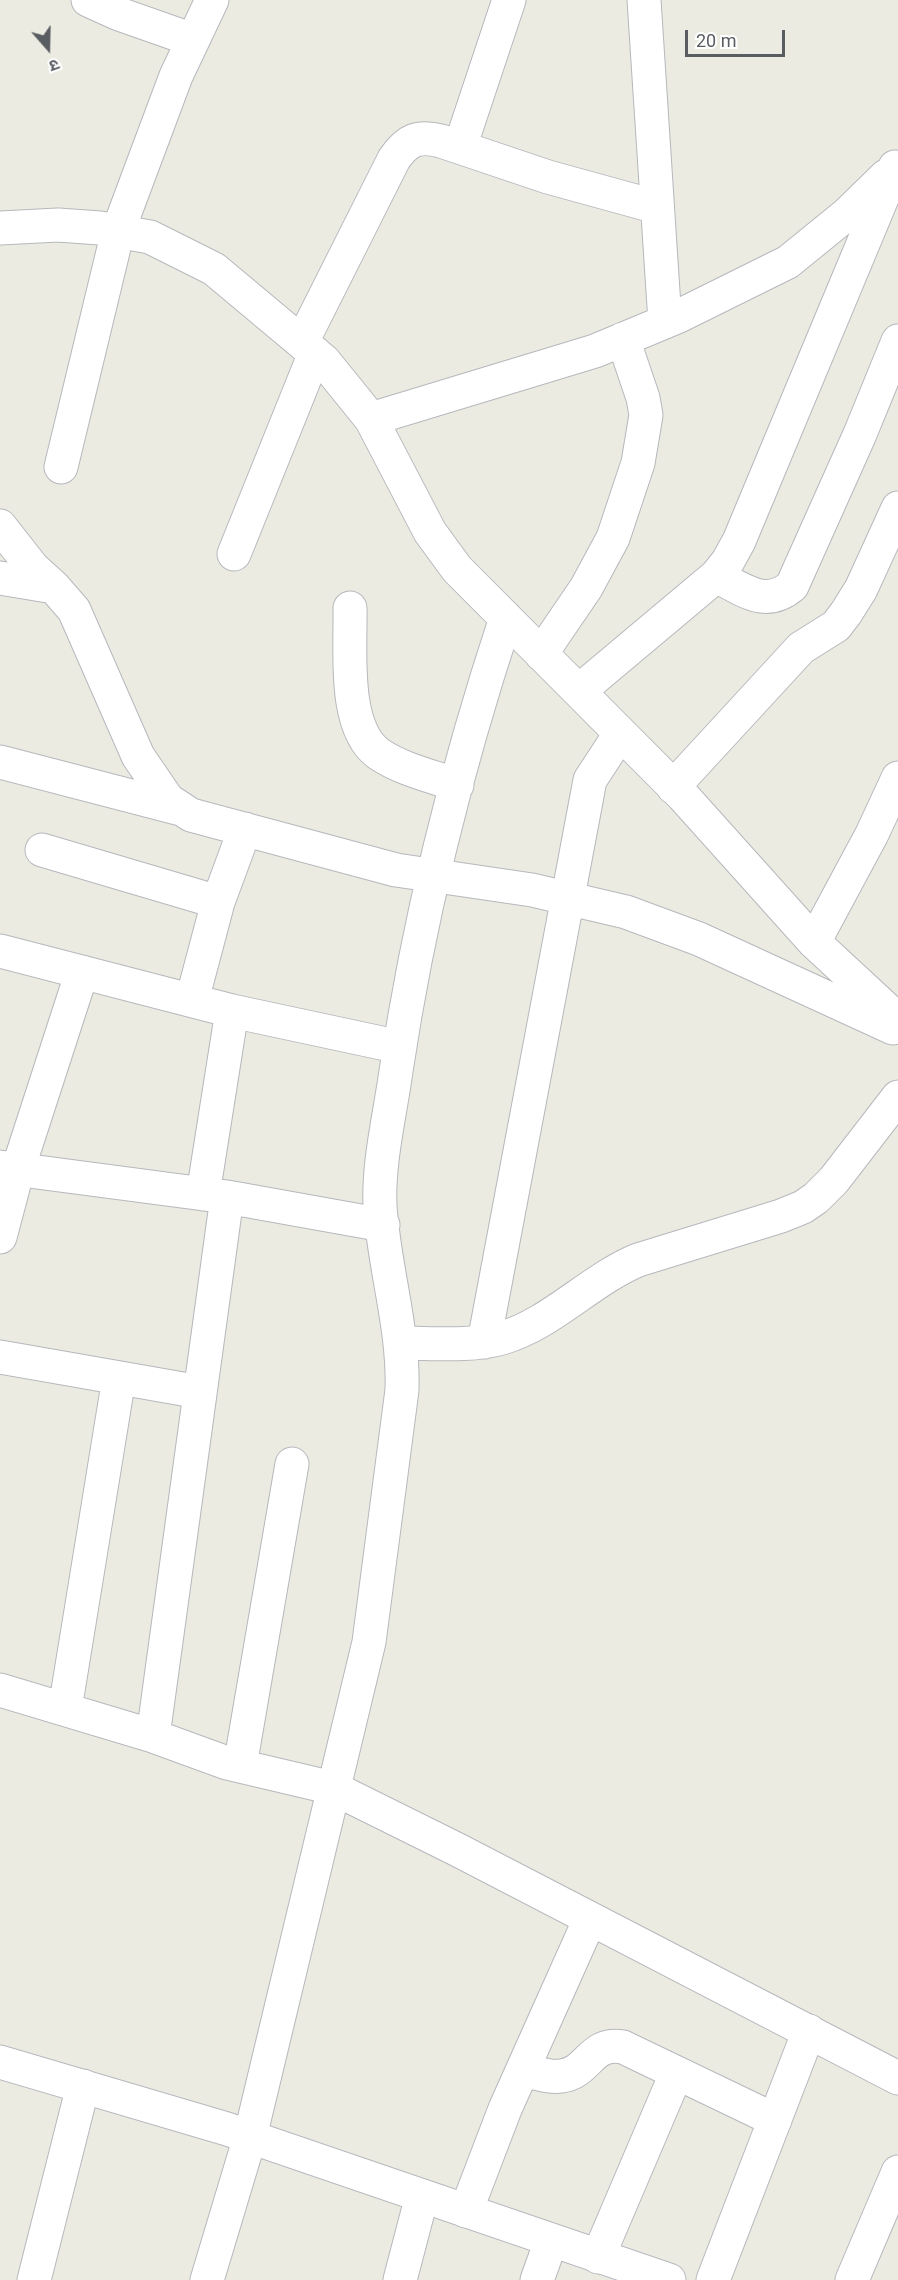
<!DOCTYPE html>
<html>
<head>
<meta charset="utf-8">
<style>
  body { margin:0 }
  #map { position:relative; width:898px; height:2280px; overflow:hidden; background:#ebebe1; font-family:Roboto,"Noto Sans Devanagari",sans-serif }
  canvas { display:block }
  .north { position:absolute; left:18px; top:18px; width:60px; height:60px; -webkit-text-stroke:4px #fff; paint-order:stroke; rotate:160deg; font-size:16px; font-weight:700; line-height:24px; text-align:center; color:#595c61 }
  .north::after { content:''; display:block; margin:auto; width:21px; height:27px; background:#595c61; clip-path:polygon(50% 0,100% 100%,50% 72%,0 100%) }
  .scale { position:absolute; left:685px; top:30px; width:100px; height:27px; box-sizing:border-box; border:3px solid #595c61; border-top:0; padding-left:8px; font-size:18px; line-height:21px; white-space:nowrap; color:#595c61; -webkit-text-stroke:4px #fff; paint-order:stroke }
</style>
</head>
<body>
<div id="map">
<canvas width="898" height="2280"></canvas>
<div class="north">उ</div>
<div class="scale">20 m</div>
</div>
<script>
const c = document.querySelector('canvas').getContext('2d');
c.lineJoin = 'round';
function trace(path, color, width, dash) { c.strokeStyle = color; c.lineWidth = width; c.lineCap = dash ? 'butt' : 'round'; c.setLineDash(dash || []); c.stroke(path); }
const street = new Path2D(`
  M 88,0 L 119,14 L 193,40
  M 644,0 L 665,322
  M 460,147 L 509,0
  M 0,228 L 58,225 L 100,228 L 150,237 L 214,269 L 324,361 L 371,419 L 430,532 L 457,569 L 683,796 L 814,942 L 898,1020
  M 302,342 L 394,159 C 407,140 418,135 441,141 L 548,177 L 657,207
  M 371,419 L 595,351 L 679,316 L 788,262 L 847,214 L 886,176
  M 61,467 L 118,231 L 176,76 L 212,0
  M 0,526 L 33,568 L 54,587 L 74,610 L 138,756 L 168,800 L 191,815 L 396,870 L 532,890 L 626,912 L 699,939 L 893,1028
  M 234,554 L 315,353
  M 716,576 C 743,589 765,609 792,586 L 860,434 L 898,341
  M 0,578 L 54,587
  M 350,608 C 351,648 342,728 379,754 C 401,769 431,776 457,785
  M 541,654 L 586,588 L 613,538 L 638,463 L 646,415 L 643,398 L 623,339
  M 579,691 L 716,576 L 728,561 L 739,541 L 895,167
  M 0,762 L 177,808
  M 673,787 L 801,648 L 836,626 L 846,613 L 861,589 L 898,508
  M 42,850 L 218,902
  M 814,942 L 872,834 L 898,778
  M 0,951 L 232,1011 L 400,1047
  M 192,1000 L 218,902 L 245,829
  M 0,1167 L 227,1197 L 383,1225
  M 203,1194 L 232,1011
  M 0,1237 L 18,1169 L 82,972
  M 484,1342 L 590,780 L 620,734
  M 400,1343 C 433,1343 470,1347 502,1338 C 551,1324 590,1280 638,1260 L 781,1216 L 803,1207 L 816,1198 L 834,1180 L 898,1097
  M 0,1357 L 200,1392
  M 0,1690 L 153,1736 L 227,1763 L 333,1788 L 458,1850 L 898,2078
  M 65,1709 L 119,1378
  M 153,1736 L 227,1197
  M 240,1766 L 292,1464
  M 523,2070 C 534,2072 549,2078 561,2076 C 589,2073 590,2041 623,2047 L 775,2120
  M 466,2211 L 505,2109 L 590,1919
  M 598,2257 L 676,2074
  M 34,2280 L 83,2086
  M 207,2280 L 250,2137 L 369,1642 L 402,1390 C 404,1327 384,1268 380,1206 C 378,1162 390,1115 396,1071 C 419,917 457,766 506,618
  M 400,2280 L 422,2196
  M 537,2280 L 551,2241
  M 713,2280 L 809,2031
  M 852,2280 L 898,2172`);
const secondary = new Path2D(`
  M 0,2062 L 227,2129 L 669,2280`);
trace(street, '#b6b8bd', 35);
trace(secondary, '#b7b9bf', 35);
trace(street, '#fff', 33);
trace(secondary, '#fff', 33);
</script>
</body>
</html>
